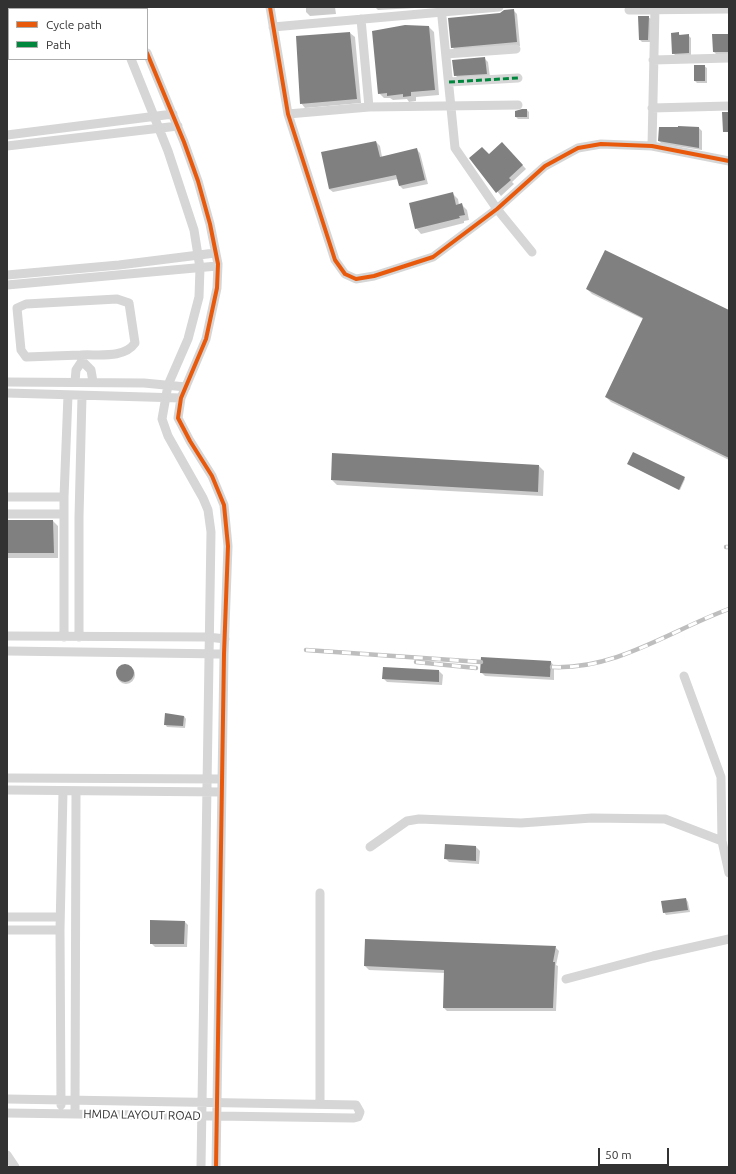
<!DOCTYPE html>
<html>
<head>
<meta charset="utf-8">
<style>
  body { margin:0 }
  #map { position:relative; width:736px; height:1174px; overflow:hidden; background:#fff; font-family:Ubuntu,sans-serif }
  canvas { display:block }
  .frame { position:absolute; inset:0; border:8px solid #323232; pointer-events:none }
  .legend { position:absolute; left:8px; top:8px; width:140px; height:52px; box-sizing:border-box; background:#fff; border:1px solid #adadad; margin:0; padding:5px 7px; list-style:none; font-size:12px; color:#323232 }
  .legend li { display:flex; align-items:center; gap:8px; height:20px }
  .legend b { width:20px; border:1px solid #adadad }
  .scale { position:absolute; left:598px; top:1148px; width:71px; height:18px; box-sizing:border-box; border:2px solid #323232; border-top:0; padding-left:5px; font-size:12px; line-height:14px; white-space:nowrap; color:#323232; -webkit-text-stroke:3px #fff; paint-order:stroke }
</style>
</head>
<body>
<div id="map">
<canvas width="736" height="1174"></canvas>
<div class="frame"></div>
<ul class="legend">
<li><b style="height:5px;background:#e8590c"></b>Cycle path</li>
<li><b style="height:5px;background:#00873e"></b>Path</li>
</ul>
<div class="scale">50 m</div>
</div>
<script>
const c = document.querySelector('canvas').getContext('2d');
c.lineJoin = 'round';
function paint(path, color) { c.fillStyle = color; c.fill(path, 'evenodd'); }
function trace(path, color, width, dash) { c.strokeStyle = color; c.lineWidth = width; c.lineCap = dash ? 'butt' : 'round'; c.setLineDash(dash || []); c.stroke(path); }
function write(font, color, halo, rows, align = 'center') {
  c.font = font + ' Ubuntu,sans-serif'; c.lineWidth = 4; c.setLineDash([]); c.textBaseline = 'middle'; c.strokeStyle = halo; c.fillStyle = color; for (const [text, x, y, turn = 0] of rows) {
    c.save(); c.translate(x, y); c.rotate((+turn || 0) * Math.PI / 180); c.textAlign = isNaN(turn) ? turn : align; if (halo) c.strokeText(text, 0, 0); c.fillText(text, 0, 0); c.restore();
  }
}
const shadow = new Path2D(`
  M 306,7 L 335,7 L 336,14 L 310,16 L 306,12 Z
  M 375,7 L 433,7 L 378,10 Z
  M 513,10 L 517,14 L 520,46 L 456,51 L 452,47 Z
  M 648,17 L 651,19 L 650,42 L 642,42 L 640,40 Z
  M 429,27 L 434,32 L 439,95 L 416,97 L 416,101 L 409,102 L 407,99 L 393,100 L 390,98 L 384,98 L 379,93 Z
  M 350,33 L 355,37 L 361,103 L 305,108 L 301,103 L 297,37 Z
  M 678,33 L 681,36 L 688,35 L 691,38 L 691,55 L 675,55 L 673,53 Z
  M 729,35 L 729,55 L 716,54 L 714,52 Z
  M 484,58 L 488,62 L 490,77 L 459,79 L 455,75 Z
  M 704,66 L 707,68 L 707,83 L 697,83 L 695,81 Z
  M 527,110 L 529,112 L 529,119 L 518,119 L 516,117 Z
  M 699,128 L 702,131 L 702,150 L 662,144 L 659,141 Z
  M 376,142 L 380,146 L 382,157 L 416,149 L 420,153 L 428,184 L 403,189 L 400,186 L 398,179 L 333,192 L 329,189 Z
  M 502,143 L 526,169 L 512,182 L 514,184 L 501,196 L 471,159 L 489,155 Z
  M 452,193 L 458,199 L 459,205 L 462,205 L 467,210 L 469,220 L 464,221 L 464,223 L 421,234 L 416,228 Z
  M 587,289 L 729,311 L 729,460 L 611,402 L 606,397 L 643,319 L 592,294 Z
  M 333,454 L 539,466 L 544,471 L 543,496 L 337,485 L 332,480 Z
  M 628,464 L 684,478 L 685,479 L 680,490 Z
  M 7,520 L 53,521 L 58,526 L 58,558 L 7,558 Z
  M 551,662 L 554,666 L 554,680 L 485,676 L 481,672 Z
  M117 675a9 9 0 1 1 18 0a9 9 0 1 1-18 0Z
  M 439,671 L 443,675 L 442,685 L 387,682 L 383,678 Z
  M 184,716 L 186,719 L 185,728 L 167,727 L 165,724 Z
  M 476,847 L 480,851 L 479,864 L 449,862 L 445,858 Z
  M 686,899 L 688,902 L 690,912 L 666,915 L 664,912 Z
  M 185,922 L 188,925 L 187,947 L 155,947 L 151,943 Z
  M 555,947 L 559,951 L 556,965 L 558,966 L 556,1011 L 447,1011 L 444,1008 L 445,973 L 369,970 L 365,966 Z`);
const building = new Path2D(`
  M 514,9 L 517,42 L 451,48 L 448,18 L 500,13 L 504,10 Z
  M 638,16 L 649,16 L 648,40 L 639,40 Z
  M 405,25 L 429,26 L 435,90 L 411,92 L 411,96 L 403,97 L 403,94 L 387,96 L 387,93 L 378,94 L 372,31 Z
  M 350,32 L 357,99 L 300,104 L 296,36 Z
  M 679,32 L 679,35 L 689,34 L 689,53 L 672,54 L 671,33 Z
  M 712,34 L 729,34 L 729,52 L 713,52 Z
  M 485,57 L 487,74 L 454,76 L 452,60 Z
  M 694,65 L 705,65 L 705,81 L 694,81 Z
  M 522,109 L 527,109 L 527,117 L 515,117 L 515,111 Z
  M 722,112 L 729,112 L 729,132 L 723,132 Z
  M 678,126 L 699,127 L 699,148 L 658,141 L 659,127 L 678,127 Z
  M 376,141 L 380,157 L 417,148 L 425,180 L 399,186 L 396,175 L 329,189 L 321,152 Z
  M 502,142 L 523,165 L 509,178 L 511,180 L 496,193 L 469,158 L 482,147 L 489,154 Z
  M 453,192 L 456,205 L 462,203 L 465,215 L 459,216 L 460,218 L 415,229 L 409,203 Z
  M 605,250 L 729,310 L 729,458 L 605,397 L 643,318 L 586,289 Z
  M 633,452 L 685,477 L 679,490 L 627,464 Z
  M 332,453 L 539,465 L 538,492 L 331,480 Z
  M 7,520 L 53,520 L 54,553 L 7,553 Z
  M 481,657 L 551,661 L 550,677 L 480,673 Z
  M116 673a9 9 0 1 1 18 0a9 9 0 1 1-18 0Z
  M 383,667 L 439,670 L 439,682 L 382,679 Z
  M 165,713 L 184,716 L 183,726 L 164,725 Z
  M 445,844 L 476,846 L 476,861 L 444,859 Z
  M 686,898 L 688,910 L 663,913 L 661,901 Z
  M 150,920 L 185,921 L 184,944 L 150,944 Z
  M 365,939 L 556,946 L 553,962 L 555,962 L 553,1008 L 443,1008 L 444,970 L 364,966 Z`);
const minor = new Path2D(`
  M 270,7 L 288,114 L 335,260 L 345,274 L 356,279 L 374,276 L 433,257 L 497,209 L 545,166 L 578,148 L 601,144 L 652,146 L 729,161
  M 441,7 L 455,148 L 497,209 L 532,252
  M 124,9 L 124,7
  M 142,9 L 142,7
  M 629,10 L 729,9
  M 361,19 L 369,107
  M 273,27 L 499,7
  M 147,53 L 184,142 L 198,181 L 210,224 L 218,264 L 217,288 L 206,339 L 181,398 L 178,418 L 190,441 L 212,476 L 224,505 L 228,546 L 224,654 L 216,1167
  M 446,54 L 516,49
  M 131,59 L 168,151 L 194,230 L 200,268 L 199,297 L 188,339 L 168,385 L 162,419 L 168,436 L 203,498 L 208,510 L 211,532 L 201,1167
  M 653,60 L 729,58
  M 449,82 L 518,78
  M 652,108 L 729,106
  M 288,114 L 369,107 L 518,105
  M 7,135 L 173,114
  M 7,146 L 178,126
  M 652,146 L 655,7
  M 7,275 L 119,265 L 215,253
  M 7,285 L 217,266
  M 81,355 C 98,354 124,359 135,343 L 129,303 L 117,299 L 26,304 L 17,308 L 21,350 L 26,357 L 81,355 L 82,361
  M 7,382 L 144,383 L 186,387
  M 75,382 L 76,370 L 82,361 L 91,370 L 93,382
  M 7,393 L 181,398
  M 7,497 L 64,497
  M 7,514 L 64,514
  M 7,636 L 208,637 L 225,639
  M 64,637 L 64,497 L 68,395
  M 79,637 L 79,517 L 82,396
  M 7,651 L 224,654
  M 684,676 L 721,777 L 722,841 L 729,873
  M 7,778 L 222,779
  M 7,790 L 221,792
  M 370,847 L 407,821 L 419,819 L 521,823 L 592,818 L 665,819 L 722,841
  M 7,917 L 60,917
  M 7,930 L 60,930
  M 566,979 L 653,956 L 729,939
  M 7,1099 L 356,1105 L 360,1112 L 358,1117 L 354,1118 L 7,1113
  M 320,1104 L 320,893
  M 61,1105 L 60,930 L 63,791
  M 75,1114 L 76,791
  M 7,1155 L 15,1167`);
const rail = new Path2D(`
  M 726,547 L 729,547
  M 306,650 L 481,662
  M 416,662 L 476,668
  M 552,667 C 617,670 671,630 729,609`);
const quiet = new Path2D(`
  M 449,82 L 518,78`);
const cycleway = new Path2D(`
  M 270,7 L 288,114 L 335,260 L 345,274 L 356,279 L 374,276 L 433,257 L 497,209 L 545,166 L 578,148 L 601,144 L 652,146 L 729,161
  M 147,53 L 184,142 L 198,181 L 210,224 L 218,264 L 217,288 L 206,339 L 181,398 L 178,418 L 190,441 L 212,476 L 224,505 L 228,546 L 224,654 L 216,1167`);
const streetNames = [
  ["HMDA LAYOUT ROAD",142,1115,1]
];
paint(shadow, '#0003');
paint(building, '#808080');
trace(minor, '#d6d6d6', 9);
trace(rail, '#bebebe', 4.5);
trace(rail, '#fff', 3, [9]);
trace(quiet, '#00873e', 3, [6, 3]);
trace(cycleway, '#e8590c', 4);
write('12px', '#323232', '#fff', streetNames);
</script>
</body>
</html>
